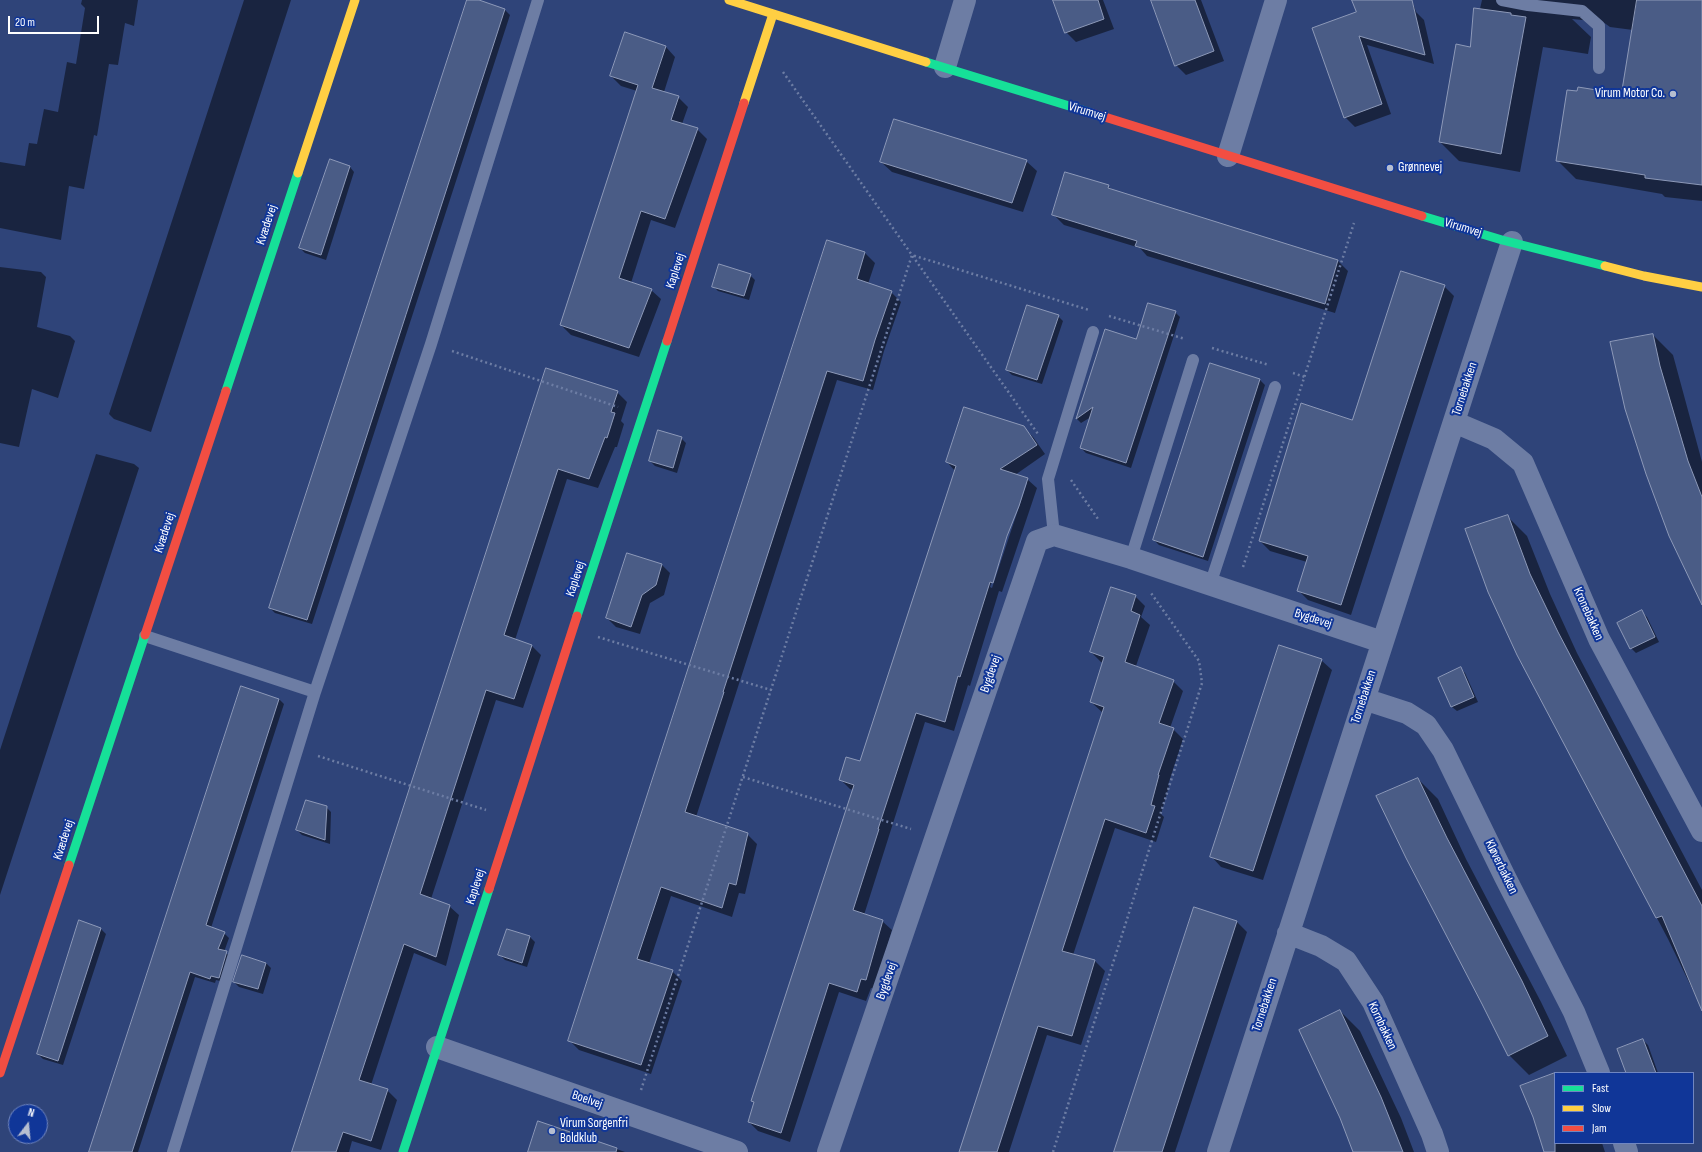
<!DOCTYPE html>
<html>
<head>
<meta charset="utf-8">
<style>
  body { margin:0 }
  #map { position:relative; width:1702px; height:1152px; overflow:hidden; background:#2f4479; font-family:"Sofia Sans Condensed",sans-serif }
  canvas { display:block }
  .legend { position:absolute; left:1554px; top:1072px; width:140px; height:72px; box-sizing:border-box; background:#103698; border:1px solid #7086c1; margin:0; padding:5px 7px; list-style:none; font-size:12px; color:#fff }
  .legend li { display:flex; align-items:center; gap:8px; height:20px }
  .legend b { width:20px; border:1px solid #7086c1 }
  .north { position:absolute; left:8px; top:1104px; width:40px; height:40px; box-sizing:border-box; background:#103698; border:1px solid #7086c1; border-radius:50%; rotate:16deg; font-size:11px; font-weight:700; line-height:16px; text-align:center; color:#fff }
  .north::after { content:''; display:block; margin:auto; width:14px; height:18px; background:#b6bed0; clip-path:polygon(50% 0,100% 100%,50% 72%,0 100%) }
  .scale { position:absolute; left:8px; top:16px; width:91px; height:18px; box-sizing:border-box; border:2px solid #fff; border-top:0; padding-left:5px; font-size:12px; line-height:14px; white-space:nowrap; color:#fff; -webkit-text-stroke:3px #103698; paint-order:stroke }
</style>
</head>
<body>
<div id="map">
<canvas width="1702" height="1152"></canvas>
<ul class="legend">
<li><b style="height:5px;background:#16e098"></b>Fast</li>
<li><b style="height:5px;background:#ffcf43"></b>Slow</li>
<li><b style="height:5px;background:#f24e42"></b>Jam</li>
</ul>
<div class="north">N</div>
<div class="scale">20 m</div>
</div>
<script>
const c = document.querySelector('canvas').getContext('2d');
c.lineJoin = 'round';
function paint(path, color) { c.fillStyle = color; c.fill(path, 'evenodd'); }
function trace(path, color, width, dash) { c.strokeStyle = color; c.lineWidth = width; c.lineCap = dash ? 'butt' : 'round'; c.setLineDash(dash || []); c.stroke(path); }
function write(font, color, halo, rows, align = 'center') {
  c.font = font + ' "Sofia Sans Condensed",sans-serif'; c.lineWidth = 4; c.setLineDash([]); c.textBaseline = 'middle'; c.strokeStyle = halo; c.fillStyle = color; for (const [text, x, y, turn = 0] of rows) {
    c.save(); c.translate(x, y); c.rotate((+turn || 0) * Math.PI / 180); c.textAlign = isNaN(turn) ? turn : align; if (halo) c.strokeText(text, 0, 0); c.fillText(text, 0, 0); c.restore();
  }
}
const shadow = new Path2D(`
  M 82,0 L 138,0 L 134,26 L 125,23 L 118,65 L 109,64 L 97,136 L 94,135 L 84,189 L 69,186 L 61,240 L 0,228 L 0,162 L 25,166 L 29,143 L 37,144 L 44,109 L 58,112 L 67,62 L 76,64 L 85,8 L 81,4 Z
  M 244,0 L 291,0 L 151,432 L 114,419 L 109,414 Z
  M 468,0 L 476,0 L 505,10 L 510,15 L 312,624 L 275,613 L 270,608 Z
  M 1065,0 L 1103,0 L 1114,29 L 1076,42 L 1066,32 Z
  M 1152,0 L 1201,0 L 1224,61 L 1186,75 L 1176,65 Z
  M 1353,0 L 1412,0 L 1416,12 L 1424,20 L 1434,64 L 1367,45 L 1391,114 L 1355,127 L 1345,117 L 1357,13 Z
  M 1482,0 L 1702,0 L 1702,201 L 1665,197 L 1662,194 L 1576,179 L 1557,160 L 1622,95 L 1633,30 L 1610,27 L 1603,22 L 1572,19 L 1591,37 L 1588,54 L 1543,47 L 1520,172 L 1459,161 L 1440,142 L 1471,48 Z
  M 666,47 L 675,57 L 664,92 L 678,97 L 688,107 L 682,124 L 697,129 L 707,139 L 675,228 L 651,220 L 631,283 L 651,290 L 661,299 L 639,357 L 571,335 L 561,325 L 637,91 L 621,86 L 611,76 Z
  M 1026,161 L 1037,171 L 1023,212 L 892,172 L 881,162 Z
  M 350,167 L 354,172 L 326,260 L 305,253 L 300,248 Z
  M 1108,186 L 1113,191 L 1338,261 L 1348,271 L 1335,313 L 1147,256 L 1140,248 L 1064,225 L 1054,215 Z
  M 827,241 L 865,253 L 875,263 L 868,284 L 891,292 L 901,302 L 884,351 L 873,390 L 837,380 L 696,817 L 747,834 L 757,844 L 745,894 L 739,893 L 732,917 L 671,896 L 649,964 L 672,971 L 682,981 L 651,1074 L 579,1050 L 569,1040 Z
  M 0,267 L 41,272 L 46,277 L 37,327 L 70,336 L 75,341 L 58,398 L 32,389 L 19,447 L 0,443 Z
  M 750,275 L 755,280 L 749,300 L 718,291 L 713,286 Z
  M 1444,286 L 1454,296 L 1351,615 L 1308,600 L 1298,590 L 1307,562 L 1270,551 L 1260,541 L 1353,421 Z
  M 1175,312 L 1180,317 L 1131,468 L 1086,453 L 1081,448 L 1091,417 L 1081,423 L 1077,419 L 1106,331 L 1137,341 Z
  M 1058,316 L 1063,321 L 1042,384 L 1012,375 L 1007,370 Z
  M 1653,335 L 1673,355 L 1702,462 L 1702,602 Z
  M 1211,364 L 1260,380 L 1265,385 L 1208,561 L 1159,545 L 1154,540 Z
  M 547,369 L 617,392 L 627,402 L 621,421 L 624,424 L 617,447 L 615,447 L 598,488 L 567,479 L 515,640 L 531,645 L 541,655 L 523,708 L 496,700 L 431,899 L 449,906 L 459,915 L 446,966 L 414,953 L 371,1085 L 387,1090 L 397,1100 L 381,1150 L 352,1141 L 349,1152 L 293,1152 Z
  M 1023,427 L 1033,437 L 1045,454 L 1015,475 L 1027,479 L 1037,488 L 1002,592 L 999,591 L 970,686 L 968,685 L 954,731 L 925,722 L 864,915 L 882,921 L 892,930 L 875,989 L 871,988 L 866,1001 L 839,992 L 790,1142 L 758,1131 L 749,1122 L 755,1103 L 752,1101 L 853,790 L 850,789 L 840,779 L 861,762 L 955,471 L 947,462 ZM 1025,483 L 1027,483 L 992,588 L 990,587 Z
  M 681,438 L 686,443 L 677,473 L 655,466 L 650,461 Z
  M 96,454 L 134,464 L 139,468 L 0,895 L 0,750 Z
  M 1507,516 L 1527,536 L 1550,594 L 1577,653 L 1702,890 L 1702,1009 L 1668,939 L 1518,654 Z
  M 661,564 L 670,573 L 664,595 L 650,603 L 640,634 L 616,627 L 607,618 Z
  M 1135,596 L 1145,606 L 1141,617 L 1150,625 L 1136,666 L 1173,681 L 1183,691 L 1170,728 L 1173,729 L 1183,739 L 1168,785 L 1169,786 L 1161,814 L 1164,817 L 1156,842 L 1115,828 L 1073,955 L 1095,961 L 1105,971 L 1081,1045 L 1047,1035 L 1009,1152 L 960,1152 L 1103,713 L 1091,702 L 1104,663 L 1101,662 L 1091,652 Z
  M 1642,612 L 1647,617 L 1659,642 L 1636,653 L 1631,648 L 1619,623 Z
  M 1321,660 L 1332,670 L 1263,880 L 1221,867 L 1211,856 Z
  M 1460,668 L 1465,673 L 1478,702 L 1457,711 L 1452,707 Z
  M 279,699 L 284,704 L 211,928 L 224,933 L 229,938 L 224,952 L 232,957 L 224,982 L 216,980 L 215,983 L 195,977 L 138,1152 L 90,1152 Z
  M 1418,779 L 1438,799 L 1466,859 L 1541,1002 L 1567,1056 L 1529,1075 L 1509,1055 Z
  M 326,807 L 331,812 L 330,844 L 302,835 L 297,830 Z
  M 80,921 L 101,929 L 106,934 L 63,1065 L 43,1059 L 38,1054 Z
  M 1236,921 L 1247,932 L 1175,1152 L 1115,1152 Z
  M 508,930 L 530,937 L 535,942 L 527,967 L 505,960 L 500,955 Z
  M 266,963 L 271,968 L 263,994 L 239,987 L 234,982 Z
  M 1340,1011 L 1360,1031 L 1401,1118 L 1414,1152 L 1354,1152 L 1341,1118 Z
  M 1643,1040 L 1648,1045 L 1658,1073 L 1627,1073 Z
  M 1555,1074 L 1555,1143 L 1602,1143 L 1605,1152 L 1545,1152 Z
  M 539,1122 L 625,1152 L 529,1152 Z`);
const building = new Path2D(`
  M 467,0 L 479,0 L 505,9 L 307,620 L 269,608 Z
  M 1053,0 L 1098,0 L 1104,19 L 1065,33 Z
  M 1151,0 L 1195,0 L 1214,51 L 1175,66 Z
  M 1352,0 L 1412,0 L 1425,55 L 1359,36 L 1382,104 L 1344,118 L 1312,28 L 1356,12 Z
  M 1637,0 L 1702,0 L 1702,185 L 1645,178 L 1645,175 L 1556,161 L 1567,90 L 1577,91 L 1578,87 L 1621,94 Z
  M 1474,8 L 1511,13 L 1511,15 L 1526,17 L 1501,154 L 1439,142 L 1456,44 L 1470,47 Z
  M 625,32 L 666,46 L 652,88 L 679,96 L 671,120 L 698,128 L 665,219 L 641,211 L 619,278 L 652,289 L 629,348 L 560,325 L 638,85 L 610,76 Z
  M 894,119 L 1027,160 L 1012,203 L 880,162 Z
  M 330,159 L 350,166 L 321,255 L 299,248 Z
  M 1065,172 L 1109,185 L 1108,188 L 1338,260 L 1325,304 L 1135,246 L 1137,241 L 1052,215 Z
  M 827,240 L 865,252 L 857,279 L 892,291 L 875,340 L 863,381 L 827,371 L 723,692 L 724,692 L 685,812 L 748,833 L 736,885 L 729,883 L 722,908 L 661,887 L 637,959 L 673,970 L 641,1065 L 568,1041 Z
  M 719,264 L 751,274 L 744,296 L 712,287 Z
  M 1401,271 L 1445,285 L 1341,605 L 1297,591 L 1308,556 L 1259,541 L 1301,403 L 1352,420 Z
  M 1148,303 L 1176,311 L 1126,463 L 1080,448 L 1093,407 L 1076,419 L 1105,329 L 1136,339 Z
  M 1027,305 L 1059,315 L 1037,380 L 1006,370 Z
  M 1653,334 L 1660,366 L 1688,461 L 1702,497 L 1702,605 L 1669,536 L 1646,474 L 1625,409 L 1610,342 Z
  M 1210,363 L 1260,379 L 1203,557 L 1153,540 Z
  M 546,368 L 618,391 L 611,412 L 615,413 L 607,438 L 605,437 L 589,479 L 558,469 L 504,635 L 532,645 L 514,699 L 486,690 L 420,894 L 450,905 L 436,957 L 404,944 L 359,1080 L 388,1089 L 371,1141 L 343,1132 L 336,1152 L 292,1152 Z
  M 964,407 L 1024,426 L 1037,445 L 1000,469 L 1028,478 L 1019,506 L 1007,536 L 993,583 L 990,582 L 960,677 L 958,676 L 945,722 L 916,713 L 878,829 L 879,829 L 853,910 L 883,920 L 866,980 L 861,979 L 857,992 L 829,983 L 781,1133 L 748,1122 L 754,1102 L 751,1101 L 854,785 L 839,780 L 846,757 L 860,761 L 956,466 L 946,462 Z
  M 658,430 L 682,437 L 673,468 L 649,461 Z
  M 1508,515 L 1530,574 L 1558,632 L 1702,906 L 1702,1011 L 1662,916 L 1656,918 L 1517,655 L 1488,592 L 1465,529 Z
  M 627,553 L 662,564 L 656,585 L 642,595 L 631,627 L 606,618 Z
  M 1111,587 L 1136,595 L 1131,611 L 1140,615 L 1125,662 L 1174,680 L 1159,723 L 1174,728 L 1158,775 L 1159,775 L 1151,805 L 1155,806 L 1146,833 L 1105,819 L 1062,951 L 1095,960 L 1072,1036 L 1038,1026 L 997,1152 L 959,1152 L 1104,707 L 1090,702 L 1104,657 L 1090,652 Z
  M 1642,610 L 1655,637 L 1630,649 L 1617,623 Z
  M 1279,645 L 1322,659 L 1253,871 L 1210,857 Z
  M 1461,667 L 1474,697 L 1451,707 L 1438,678 Z
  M 241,686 L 279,699 L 206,925 L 225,932 L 218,949 L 227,951 L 219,978 L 211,976 L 210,979 L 190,972 L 132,1152 L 89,1152 Z
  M 1418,778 L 1447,838 L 1522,981 L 1548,1036 L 1508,1056 L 1482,1004 L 1406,858 L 1376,796 Z
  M 306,800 L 327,806 L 325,840 L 296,830 Z
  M 1194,907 L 1237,921 L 1162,1152 L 1114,1152 Z
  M 79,920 L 101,928 L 58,1061 L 37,1054 Z
  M 507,929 L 530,936 L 522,963 L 498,955 Z
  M 242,955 L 266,963 L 258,989 L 233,982 Z
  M 1340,1010 L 1381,1097 L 1403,1152 L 1353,1152 L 1340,1118 L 1299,1030 Z
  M 1643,1039 L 1656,1073 L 1626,1073 L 1617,1049 Z
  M 1555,1073 L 1555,1152 L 1544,1152 L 1533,1117 L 1520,1086 Z
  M 538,1121 L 617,1148 L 616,1152 L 528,1152 Z`);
const path = new Path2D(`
  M 783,72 L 1038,434
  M 1109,316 L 1185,339
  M 1212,348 L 1269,365
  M 452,351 L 618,407
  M 1293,373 L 1305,377
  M 1071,480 L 1098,519
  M 1243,567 L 1354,223
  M 598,637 L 771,690
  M 318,756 L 486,810
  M 743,777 L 911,829
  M 641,1090 L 912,255 L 1089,310
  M 1053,1152 L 1202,683 L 1199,661 L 1151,593`);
const lane = new Path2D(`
  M 1502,0 L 1528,5 L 1582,11 L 1599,26 L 1599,68
  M 1054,535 L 1048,479 L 1093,332
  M 1131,558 L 1193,360
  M 1210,585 L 1275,387
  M 145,636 L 315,692
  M 173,1152 L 315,692 L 431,344 L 538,0`);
const street = new Path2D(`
  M 945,67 L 965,0
  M 1228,156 L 1276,0
  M 1454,422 L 1494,439 L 1523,463 L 1599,639 L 1702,831
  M 1364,699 L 1407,713 L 1426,725 L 1443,750 L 1505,877 L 1574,1012 L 1599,1073
  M 1288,933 L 1321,946 L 1346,961 L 1373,1002 L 1432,1134 L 1438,1152
  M 437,1047 L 737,1152
  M 1624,1143 L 1627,1152
  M 828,1152 L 1037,541 L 1054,535 L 1131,558 L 1382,642
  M 1218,1152 L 1512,242`);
const fast = new Path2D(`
  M 926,62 L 1092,113
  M 1422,216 L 1502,240 L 1605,266
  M 226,391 L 298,173
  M 577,616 L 667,341
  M 69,865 L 145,635
  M 403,1152 L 489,889`);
const slow = new Path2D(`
  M 729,0 L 926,62
  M 744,103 L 773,14
  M 298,173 L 355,0
  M 1605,266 L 1644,276 L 1702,287`);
const jam = new Path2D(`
  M 1092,113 L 1422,216
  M 667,341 L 744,103
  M 145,635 L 226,391
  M 489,889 L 577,616
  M 0,1073 L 69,865`);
const markers = [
  [1673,94,4,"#b6bed0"],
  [1390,168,4,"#b6bed0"],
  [552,1131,4,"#b6bed0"]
];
const poiNames = [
  ["Virum Motor Co.",1665,94,"right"],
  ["Grønnevej",1398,168],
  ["Virum Sorgenfri",560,1124],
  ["Boldklub",560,1139]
];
const streetNames = [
  ["Virumvej",1087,112,17],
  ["Kvædevej",267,225,-72],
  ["Virumvej",1463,228,17],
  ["Kaplevej",676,271,-72],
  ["Tornebakken",1465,389,-72],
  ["Kvædevej",165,533,-72],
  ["Kaplevej",576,579,-72],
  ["Kronebakken",1588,614,66],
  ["Bygdevej",1313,619,18],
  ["Bygdevej",991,674,-71],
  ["Tornebakken",1364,697,-72],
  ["Kvædevej",64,840,-72],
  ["Kløverbakken",1501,867,64],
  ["Kaplevej",476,887,-72],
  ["Bygdevej",887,981,-71],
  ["Tornebakken",1265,1005,-72],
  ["Kornbakken",1382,1026,65],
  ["Boelvej",587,1100,19]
];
paint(shadow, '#0007');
paint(building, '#4a5c86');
trace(building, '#8d99b8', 1);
trace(path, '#6d7da4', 2.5, [2, 3]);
trace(lane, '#6d7da4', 12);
trace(street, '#6d7da4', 22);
trace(fast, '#16e098', 9);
trace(slow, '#ffcf43', 9);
trace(jam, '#f24e42', 9);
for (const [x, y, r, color] of markers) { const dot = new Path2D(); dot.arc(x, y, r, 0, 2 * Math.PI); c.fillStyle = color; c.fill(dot); trace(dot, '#103698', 1.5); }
write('13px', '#fff', '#103698', poiNames, 'left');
write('13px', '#fff', '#103698', streetNames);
</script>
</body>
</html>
